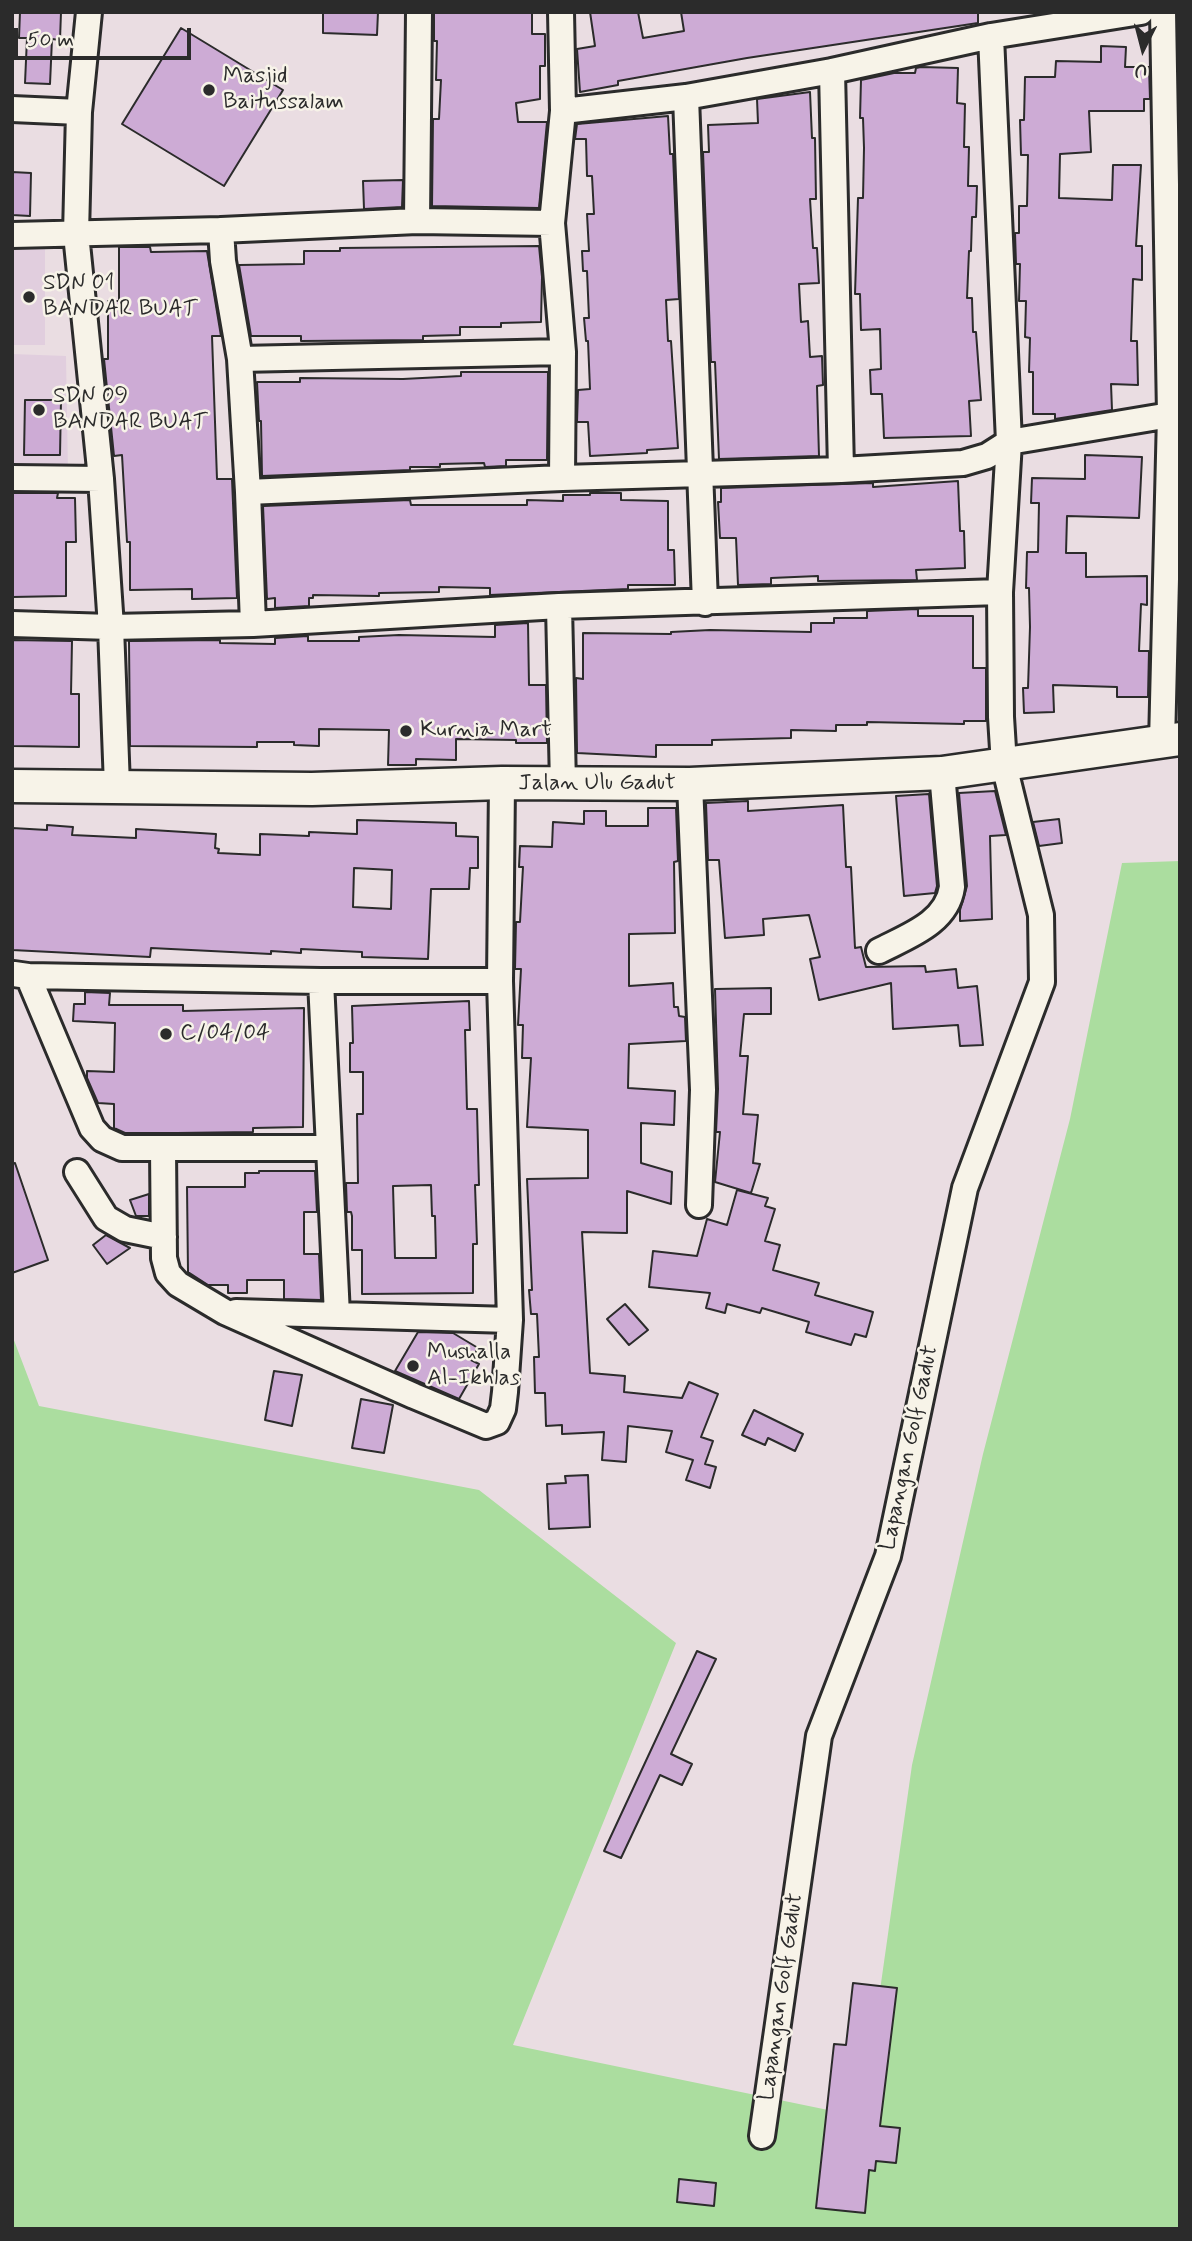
<!DOCTYPE html>
<html>
<head>
<meta charset="utf-8">
<style>
  body { margin:0 }
  #map { position:relative; width:1192px; height:2241px; overflow:hidden; background:#eadde2; font-family:Mynerve,sans-serif }
  canvas { display:block }
  .frame { position:absolute; inset:0; border:14px solid #2b2b2b; pointer-events:none }
  .north { position:absolute; left:1108px; top:14px; width:70px; height:70px; -webkit-text-stroke:5px #f7f3e8; paint-order:stroke; rotate:186deg; font-size:19px; font-weight:700; line-height:28px; text-align:center; color:#2b2b2b }
  .north::after { content:''; display:block; margin:auto; width:24px; height:32px; background:#2b2b2b; clip-path:polygon(50% 0,100% 100%,50% 72%,0 100%) }
  .scale { position:absolute; left:14px; top:28px; width:177px; height:32px; box-sizing:border-box; border:4px solid #2b2b2b; border-top:0; padding-left:9px; font-size:21px; line-height:24px; white-space:nowrap; color:#2b2b2b; -webkit-text-stroke:5px #f7f3e8; paint-order:stroke }
</style>
</head>
<body>
<div id="map">
<canvas width="1192" height="2241"></canvas>
<div class="frame"></div>
<div class="north">U</div>
<div class="scale">50 m</div>
</div>
<script>
const c = document.querySelector('canvas').getContext('2d');
c.lineJoin = 'round';
function paint(path, color) { c.fillStyle = color; c.fill(path, 'evenodd'); }
function trace(path, color, width, dash) { c.strokeStyle = color; c.lineWidth = width; c.lineCap = dash ? 'butt' : 'round'; c.setLineDash(dash || []); c.stroke(path); }
function write(font, color, halo, rows, align = 'center') {
  c.font = font + ' Mynerve,sans-serif'; c.lineWidth = 5; c.setLineDash([]); c.textBaseline = 'middle'; c.strokeStyle = halo; c.fillStyle = color; for (const [text, x, y, turn = 0] of rows) {
    c.save(); c.translate(x, y); c.rotate((+turn || 0) * Math.PI / 180); c.textAlign = isNaN(turn) ? turn : align; if (halo) c.strokeText(text, 0, 0); c.fillText(text, 0, 0); c.restore();
  }
}
const built = new Path2D(`
  M 12,248 L 45,249 L 45,345 L 12,345 Z
  M 12,354 L 66,356 L 68,473 L 12,464 Z`);
const green = new Path2D(`
  M 1180,861 L 1180,2229 L 12,2229 L 12,1335 L 39,1406 L 479,1490 L 676,1643 L 513,2045 L 862,2117 L 912,1765 L 983,1454 L 1070,1119 L 1122,863 Z`);
const building = new Path2D(`
  M 20,12 L 61,12 L 60,40 L 52,39 L 50,84 L 25,83 L 27,38 L 19,38 Z
  M 323,12 L 378,12 L 377,35 L 323,33 Z
  M 434,12 L 532,12 L 532,34 L 545,34 L 545,66 L 540,66 L 540,99 L 516,103 L 518,122 L 547,122 L 539,208 L 432,206 L 433,119 L 439,119 L 441,80 L 436,80 L 437,41 L 434,41 Z
  M 590,12 L 638,12 L 643,38 L 684,31 L 681,12 L 978,12 L 978,23 L 747,58 L 618,81 L 618,85 L 580,92 L 577,49 L 595,46 Z
  M 181,28 L 283,90 L 224,186 L 122,124 Z
  M 1101,46 L 1126,47 L 1125,67 L 1149,67 L 1150,99 L 1144,99 L 1144,111 L 1089,111 L 1091,152 L 1060,154 L 1059,198 L 1112,200 L 1113,165 L 1141,165 L 1136,246 L 1142,246 L 1142,280 L 1133,279 L 1131,341 L 1137,341 L 1138,385 L 1111,384 L 1112,410 L 1055,419 L 1055,414 L 1033,414 L 1033,372 L 1029,372 L 1030,338 L 1025,337 L 1026,301 L 1019,301 L 1020,264 L 1016,264 L 1015,233 L 1019,233 L 1019,206 L 1027,206 L 1028,155 L 1021,155 L 1020,120 L 1024,120 L 1025,77 L 1055,77 L 1056,61 L 1101,62 Z
  M 921,67 L 958,68 L 957,103 L 965,104 L 964,147 L 969,147 L 968,186 L 977,186 L 976,217 L 972,217 L 971,251 L 969,251 L 967,298 L 972,298 L 973,332 L 976,332 L 981,400 L 969,401 L 971,436 L 884,438 L 882,394 L 871,394 L 870,370 L 881,369 L 880,329 L 861,330 L 860,294 L 855,294 L 858,198 L 863,198 L 864,148 L 863,118 L 860,118 L 861,80 L 894,73 L 915,73 L 916,68 Z
  M 810,92 L 812,138 L 815,138 L 816,199 L 810,199 L 813,248 L 817,248 L 819,283 L 799,284 L 801,322 L 808,321 L 810,357 L 822,356 L 823,385 L 817,386 L 819,456 L 719,459 L 715,362 L 711,362 L 703,152 L 709,152 L 708,125 L 758,123 L 757,99 Z
  M 668,116 L 670,154 L 673,154 L 679,299 L 666,300 L 668,341 L 671,341 L 678,448 L 647,450 L 647,453 L 590,456 L 588,422 L 577,422 L 578,390 L 590,389 L 588,341 L 586,341 L 584,318 L 589,318 L 587,271 L 583,271 L 582,251 L 589,251 L 587,214 L 594,214 L 592,176 L 587,176 L 586,139 L 575,139 L 577,124 Z
  M 12,172 L 31,173 L 30,216 L 12,215 Z
  M 403,180 L 402,207 L 364,209 L 363,181 Z
  M 539,246 L 542,277 L 541,322 L 501,323 L 501,327 L 460,327 L 460,335 L 423,336 L 423,340 L 301,341 L 301,336 L 251,336 L 239,265 L 304,264 L 304,251 L 340,251 L 340,248 Z
  M 119,247 L 150,247 L 151,252 L 207,251 L 221,336 L 212,336 L 217,479 L 232,479 L 237,598 L 192,599 L 192,589 L 130,590 L 130,542 L 127,542 L 122,455 L 114,456 L 104,359 L 108,359 L 108,301 L 119,301 Z
  M 461,372 L 548,372 L 547,460 L 506,460 L 506,466 L 485,467 L 484,463 L 440,464 L 440,467 L 410,467 L 410,470 L 262,476 L 261,421 L 259,421 L 257,382 L 300,382 L 300,378 L 403,379 L 461,376 Z
  M 25,400 L 61,400 L 60,455 L 24,455 Z
  M 1085,455 L 1142,457 L 1139,518 L 1067,516 L 1066,553 L 1086,553 L 1086,577 L 1147,576 L 1147,605 L 1141,604 L 1139,651 L 1149,651 L 1148,697 L 1117,697 L 1117,687 L 1053,685 L 1054,712 L 1024,713 L 1023,688 L 1028,688 L 1030,627 L 1029,588 L 1026,588 L 1027,552 L 1038,552 L 1039,503 L 1031,503 L 1032,478 L 1085,479 Z
  M 958,481 L 960,531 L 964,531 L 965,568 L 916,570 L 917,580 L 818,581 L 818,576 L 771,578 L 771,584 L 738,585 L 736,538 L 720,538 L 718,502 L 721,502 L 721,488 L 873,483 L 873,487 Z
  M 12,493 L 58,493 L 57,498 L 75,498 L 76,542 L 66,542 L 66,596 L 12,597 Z
  M 590,493 L 621,493 L 621,500 L 668,501 L 668,550 L 674,550 L 675,585 L 628,585 L 628,589 L 490,595 L 490,588 L 439,587 L 439,592 L 379,593 L 379,596 L 313,595 L 313,598 L 309,598 L 309,606 L 275,608 L 275,598 L 267,599 L 263,506 L 410,500 L 411,505 L 527,505 L 527,500 L 563,501 L 563,495 L 590,495 Z
  M 918,609 L 918,616 L 973,616 L 973,668 L 986,668 L 986,721 L 964,721 L 964,724 L 867,722 L 867,725 L 836,725 L 836,731 L 791,730 L 791,738 L 712,740 L 712,745 L 656,745 L 656,757 L 577,753 L 576,678 L 583,679 L 583,633 L 671,634 L 671,632 L 710,630 L 811,632 L 811,623 L 834,623 L 834,618 L 867,618 L 867,611 Z
  M 528,623 L 529,685 L 546,685 L 547,743 L 516,743 L 516,740 L 456,739 L 456,760 L 416,759 L 416,765 L 388,765 L 389,730 L 319,729 L 319,746 L 294,745 L 294,742 L 257,742 L 257,747 L 130,746 L 129,641 L 220,640 L 220,643 L 275,644 L 275,638 L 308,636 L 308,641 L 359,641 L 359,637 L 399,635 L 495,637 L 495,625 Z
  M 12,640 L 72,641 L 71,694 L 79,694 L 79,747 L 12,746 Z
  M 995,791 L 1006,835 L 990,836 L 992,919 L 960,921 L 960,910 L 967,886 L 959,793 Z
  M 929,794 L 937,886 L 935,893 L 904,896 L 896,796 Z
  M 748,801 L 748,811 L 843,805 L 846,867 L 851,867 L 855,948 L 861,947 L 866,967 L 925,966 L 926,972 L 956,969 L 958,988 L 977,986 L 983,1045 L 960,1046 L 958,1025 L 893,1029 L 891,983 L 819,1000 L 810,959 L 820,957 L 809,915 L 763,919 L 764,935 L 725,938 L 719,860 L 708,860 L 706,803 Z
  M 648,808 L 676,808 L 678,861 L 674,862 L 675,933 L 629,934 L 629,986 L 673,983 L 674,1007 L 678,1007 L 679,1016 L 685,1017 L 686,1041 L 629,1044 L 628,1088 L 675,1091 L 674,1125 L 641,1123 L 641,1163 L 672,1172 L 671,1204 L 627,1191 L 627,1233 L 582,1232 L 590,1373 L 625,1376 L 624,1392 L 682,1398 L 689,1382 L 718,1394 L 701,1437 L 713,1441 L 705,1464 L 716,1467 L 710,1488 L 686,1480 L 693,1460 L 666,1452 L 672,1431 L 628,1426 L 626,1462 L 602,1460 L 604,1432 L 562,1434 L 562,1425 L 546,1426 L 545,1393 L 535,1393 L 534,1357 L 539,1357 L 537,1314 L 531,1314 L 529,1290 L 532,1290 L 527,1179 L 588,1178 L 588,1130 L 527,1127 L 531,1058 L 522,1058 L 523,1025 L 518,1025 L 521,969 L 515,969 L 516,922 L 520,922 L 523,867 L 519,867 L 520,846 L 552,847 L 553,822 L 584,824 L 584,811 L 606,811 L 606,826 L 648,826 Z
  M 1059,819 L 1062,843 L 1039,846 L 1033,822 Z
  M 357,820 L 456,823 L 456,836 L 478,837 L 478,868 L 470,868 L 469,889 L 431,889 L 428,959 L 362,957 L 362,952 L 301,949 L 301,953 L 271,951 L 271,954 L 151,948 L 150,957 L 12,950 L 12,828 L 47,830 L 47,825 L 73,827 L 72,835 L 136,838 L 136,829 L 216,834 L 215,848 L 219,849 L 218,853 L 260,855 L 260,834 L 309,836 L 309,832 L 357,834 ZM 354,868 L 392,870 L 391,909 L 353,907 Z
  M 771,988 L 771,1014 L 744,1014 L 740,1056 L 748,1056 L 743,1114 L 758,1115 L 753,1163 L 760,1164 L 751,1193 L 715,1182 L 720,1132 L 716,1132 L 718,1089 L 715,989 Z
  M 85,992 L 110,993 L 109,1005 L 183,1005 L 183,1011 L 304,1008 L 303,1127 L 253,1128 L 253,1132 L 177,1133 L 125,1133 L 114,1128 L 114,1104 L 98,1103 L 87,1078 L 87,1071 L 114,1072 L 115,1023 L 73,1021 L 74,1004 L 85,1004 Z
  M 469,1001 L 470,1030 L 465,1030 L 467,1109 L 477,1109 L 479,1185 L 475,1185 L 477,1244 L 473,1244 L 473,1293 L 362,1294 L 362,1250 L 352,1250 L 352,1216 L 351,1212 L 347,1212 L 346,1183 L 358,1183 L 357,1114 L 363,1114 L 363,1072 L 350,1072 L 350,1043 L 353,1043 L 352,1006 ZM 431,1185 L 432,1216 L 435,1216 L 436,1258 L 395,1258 L 393,1186 Z
  M 15,1163 L 48,1260 L 12,1273 L 12,1164 Z
  M 259,1171 L 315,1171 L 317,1212 L 304,1212 L 304,1254 L 319,1254 L 321,1300 L 284,1299 L 284,1280 L 247,1280 L 247,1293 L 228,1293 L 228,1285 L 208,1285 L 188,1272 L 187,1187 L 245,1187 L 245,1173 L 259,1173 Z
  M 737,1190 L 768,1198 L 765,1206 L 775,1209 L 765,1241 L 780,1245 L 773,1270 L 819,1283 L 815,1295 L 873,1312 L 866,1337 L 855,1334 L 851,1345 L 806,1332 L 809,1322 L 762,1308 L 760,1313 L 727,1304 L 725,1313 L 706,1308 L 710,1293 L 649,1287 L 653,1251 L 697,1256 L 707,1219 L 727,1225 Z
  M 149,1194 L 149,1216 L 136,1216 L 130,1200 Z
  M 106,1235 L 130,1248 L 107,1264 L 93,1245 Z
  M 625,1304 L 648,1330 L 629,1345 L 607,1319 Z
  M 418,1332 L 453,1333 L 478,1348 L 471,1360 L 479,1364 L 459,1399 L 395,1371 Z
  M 274,1371 L 302,1375 L 292,1426 L 265,1420 Z
  M 361,1399 L 393,1405 L 384,1453 L 352,1448 Z
  M 754,1410 L 803,1434 L 795,1451 L 768,1438 L 765,1445 L 742,1435 Z
  M 588,1475 L 590,1527 L 549,1529 L 547,1484 L 566,1483 L 565,1476 Z
  M 697,1651 L 716,1659 L 671,1754 L 692,1764 L 682,1785 L 660,1775 L 621,1858 L 604,1851 Z
  M 853,1983 L 897,1988 L 880,2126 L 900,2128 L 896,2163 L 876,2161 L 875,2171 L 869,2170 L 865,2213 L 816,2208 L 834,2044 L 846,2045 Z
  M 679,2179 L 716,2183 L 714,2206 L 677,2202 Z`);
const minor = new Path2D(`
  M 89,12 L 79,112 L 76,234 L 101,479 L 111,627 L 117,786
  M 561,12 L 563,111
  M 991,36 L 1009,442 L 1000,592
  M 832,71 L 841,470
  M 686,97 L 705,603
  M 12,109 L 79,112
  M 417,221 L 419,12
  M 221,230 L 223,261 L 240,359 L 248,492
  M 12,235 L 221,230 L 417,221 L 552,223
  M 240,359 L 563,352
  M 12,478 L 101,479
  M 562,478 L 563,352 L 552,223 L 563,111 L 686,97 L 832,71 L 991,36 L 1141,12
  M 559,606 L 563,785
  M 12,624 L 111,627 L 253,624 L 559,606 L 1000,592 L 1001,717 L 1004,765 L 1041,915 L 1042,982 L 965,1188 L 888,1556 L 819,1736 L 762,2136
  M 253,624 L 248,492 L 562,478 L 841,470 L 963,463 L 987,456 L 1009,442 L 1170,415
  M 1162,743 L 1170,415 L 1163,12
  M 690,784 L 703,1090 L 699,1205
  M 879,951 C 908,936 947,923 952,887 L 942,773
  M 14,974 L 28,976 L 92,1128 L 102,1139 L 122,1148 L 329,1148
  M 28,976 L 321,981 L 500,981
  M 321,981 L 337,1315
  M 163,1149 L 164,1258 L 168,1273 L 178,1284 L 225,1312 L 414,1396 L 486,1426 L 497,1422 L 503,1409 L 505,1392 L 510,1320 L 500,981 L 502,783
  M 77,1172 L 106,1218 L 125,1229 L 164,1237
  M 236,1312 L 510,1320`);
const tertiary = new Path2D(`
  M 12,786 L 312,789 L 502,783 L 690,784 L 942,773 L 1180,739`);
const markers = [
  [209,90,7,"#2b2b2b"],
  [29,297,7,"#2b2b2b"],
  [39,410,7,"#2b2b2b"],
  [406,731,7,"#2b2b2b"],
  [166,1034,7,"#2b2b2b"],
  [413,1366,7,"#2b2b2b"]
];
const poiNames = [
  ["Masjid",223,77],
  ["Baitussalam",223,103],
  ["SDN 01",43,284],
  ["BANDAR BUAT",43,310],
  ["SDN 09",53,397],
  ["BANDAR BUAT",53,423],
  ["Kurnia Mart",420,731],
  ["C/04/04",180,1034],
  ["Mushalla",427,1353],
  ["Al-Ikhlas",427,1379]
];
const streetNames = [
  ["Jalan Ulu Gadut",597,784],
  ["Lapangan Golf Gadut",910,1448,-78],
  ["Lapangan Golf Gadut",782,1997,-82]
];
paint(built, '#e1cede');
paint(green, '#abdd9f');
paint(building, '#cdabd5');
trace(building, '#2b2b2b', 2);
trace(minor, '#2b2b2b', 30);
trace(tertiary, '#2b2b2b', 37);
trace(minor, '#f7f3e8', 24);
trace(tertiary, '#f7f3e8', 32);
for (const [x, y, r, color] of markers) { const dot = new Path2D(); dot.arc(x, y, r, 0, 2 * Math.PI); c.fillStyle = color; c.fill(dot); trace(dot, '#f7f3e8', 2.5); }
write('23px', '#2b2b2b', '#f7f3e8', poiNames, 'left');
write('23px', '#2b2b2b', '#f7f3e8', streetNames);
</script>
</body>
</html>
